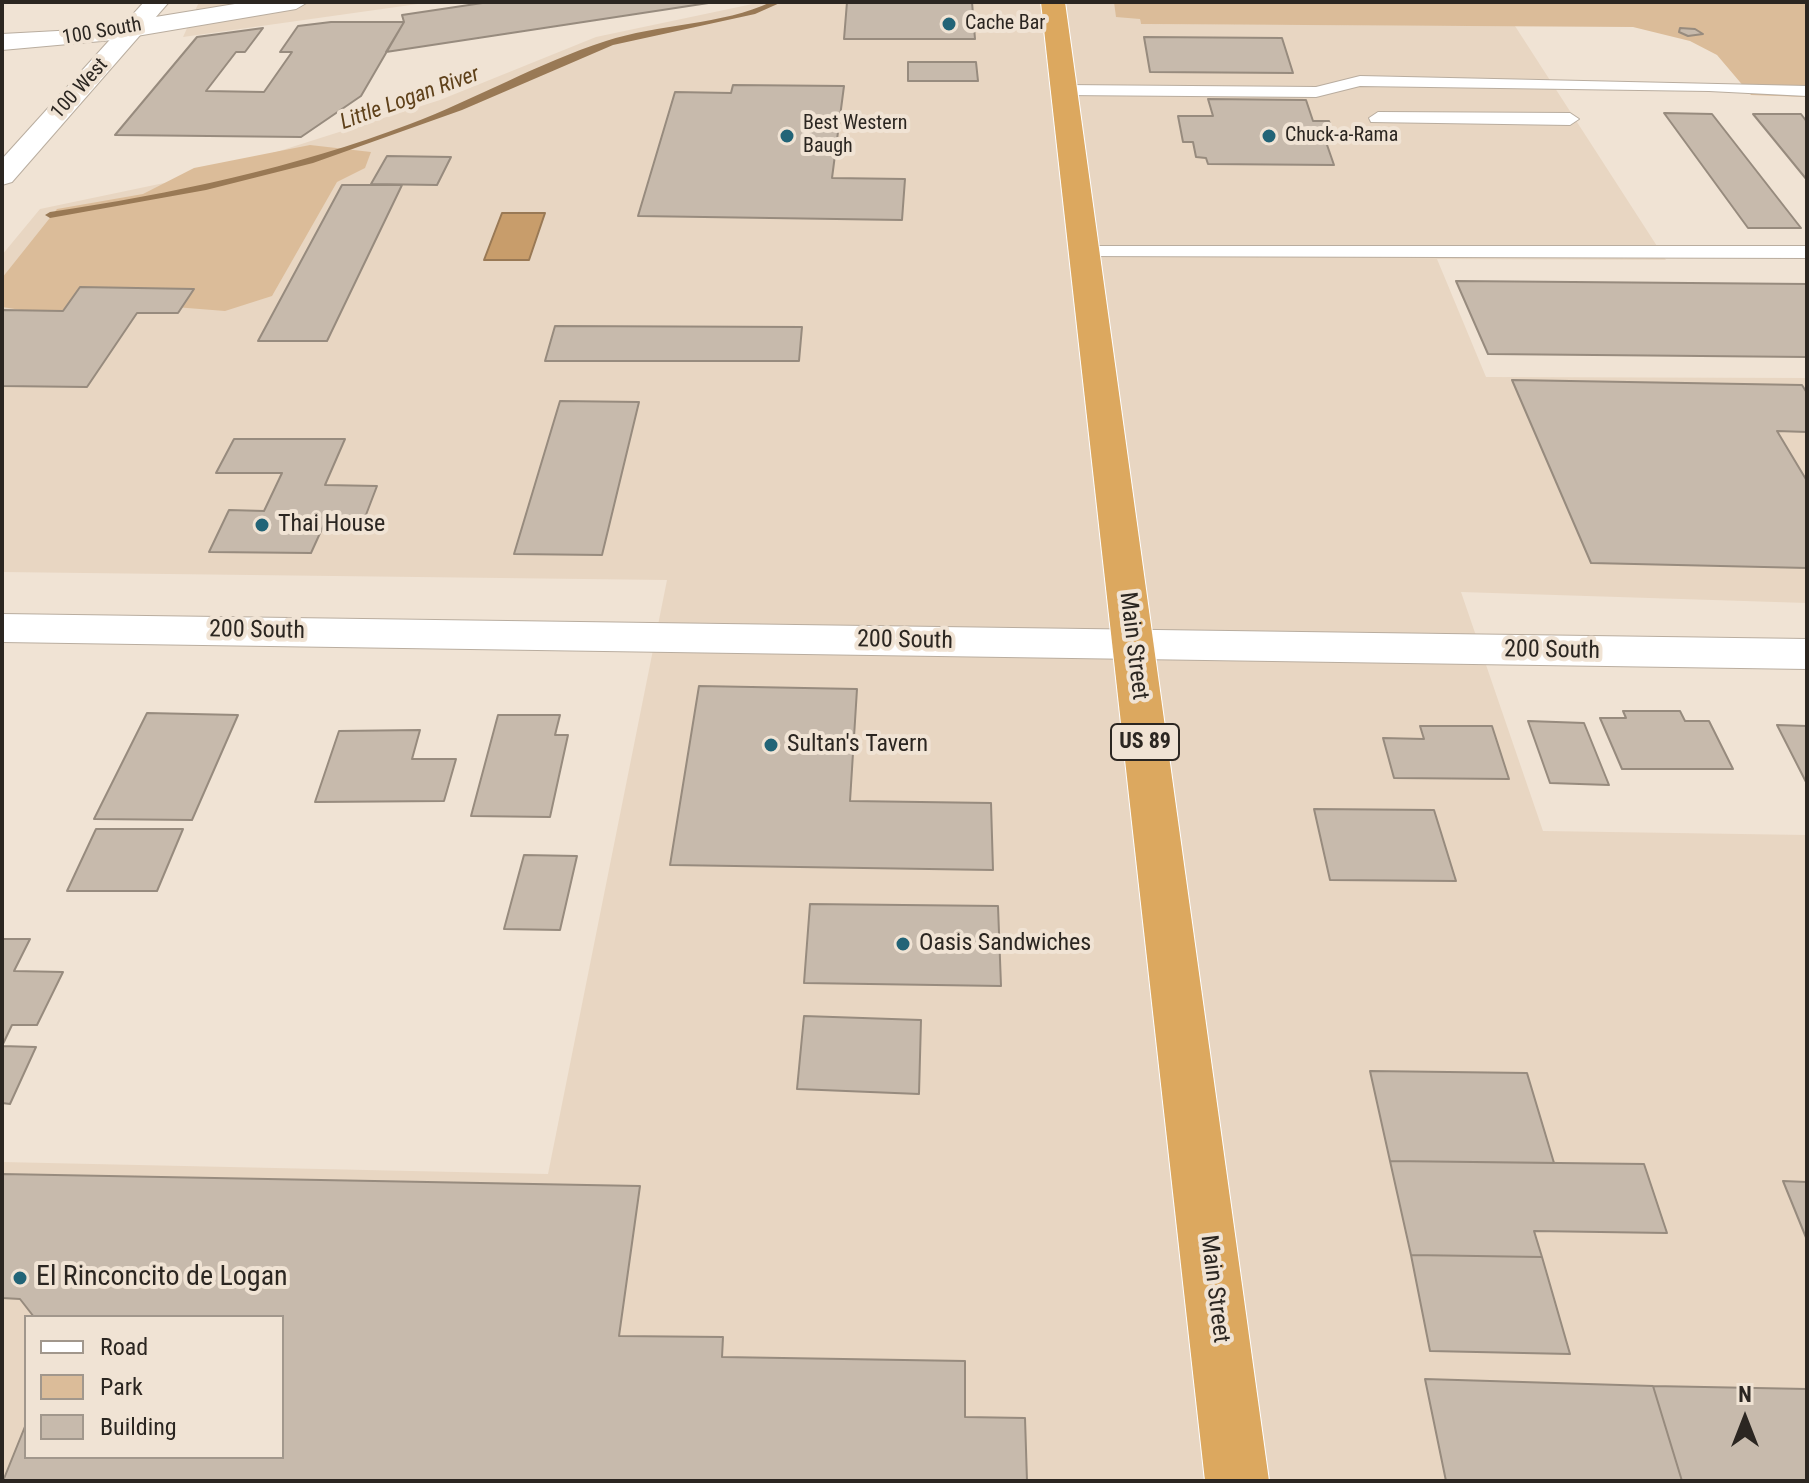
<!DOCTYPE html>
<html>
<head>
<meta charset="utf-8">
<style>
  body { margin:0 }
  #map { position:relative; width:1809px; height:1483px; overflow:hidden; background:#f0e3d4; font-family:"Roboto Condensed",sans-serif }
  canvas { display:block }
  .frame { position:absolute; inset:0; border:4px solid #2b2621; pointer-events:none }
  .legend { position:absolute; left:24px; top:1315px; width:260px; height:144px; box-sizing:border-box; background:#f0e3d4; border:2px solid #a1978c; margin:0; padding:10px 14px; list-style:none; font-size:24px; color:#2b2621 }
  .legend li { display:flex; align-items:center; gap:16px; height:40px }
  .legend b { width:40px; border:2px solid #a1978c }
  .north { position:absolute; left:1705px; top:1379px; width:80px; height:80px; -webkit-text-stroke:6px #f0e3d4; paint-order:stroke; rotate:0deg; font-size:22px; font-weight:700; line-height:32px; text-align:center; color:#2b2621 }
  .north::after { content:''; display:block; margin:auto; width:28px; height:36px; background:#2b2621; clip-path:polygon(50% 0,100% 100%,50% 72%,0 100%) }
</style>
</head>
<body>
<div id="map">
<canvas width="1809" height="1483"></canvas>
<div class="frame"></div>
<ul class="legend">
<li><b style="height:10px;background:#fff"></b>Road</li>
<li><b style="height:22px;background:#dbbc99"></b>Park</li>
<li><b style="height:22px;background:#c7baac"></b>Building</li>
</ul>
<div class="north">N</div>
</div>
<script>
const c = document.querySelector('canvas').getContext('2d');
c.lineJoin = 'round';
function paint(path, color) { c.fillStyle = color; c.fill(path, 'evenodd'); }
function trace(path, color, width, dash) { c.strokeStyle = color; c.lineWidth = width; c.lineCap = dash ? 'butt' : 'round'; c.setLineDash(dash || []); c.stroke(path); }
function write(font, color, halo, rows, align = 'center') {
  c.font = font + ' "Roboto Condensed",sans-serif'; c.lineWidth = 8; c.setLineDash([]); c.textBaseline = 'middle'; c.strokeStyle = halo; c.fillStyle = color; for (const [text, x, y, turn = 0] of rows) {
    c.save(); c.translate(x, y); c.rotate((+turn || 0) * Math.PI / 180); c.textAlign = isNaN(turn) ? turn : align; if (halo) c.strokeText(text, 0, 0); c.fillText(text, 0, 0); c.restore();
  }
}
const built = new Path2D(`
  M 199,2 L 432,2 L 183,37 Z
  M 762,2 L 1137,2 L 1141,24 L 1515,26 L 1666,260 L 1437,259 L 1486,377 L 1807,378 L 1807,603 L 1461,592 L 1543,831 L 1807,835 L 1807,1481 L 2,1481 L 2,1162 L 548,1174 L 667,580 L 2,572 L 2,255 L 40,209 L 207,174 L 440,100 L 596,37 ZM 26,1317 L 282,1317 L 282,1457 L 26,1457 Z`);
const green = new Path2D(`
  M 1114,2 L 1807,2 L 1807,97 L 1751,95 L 1717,55 L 1690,41 L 1633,27 L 1141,24 L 1140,19 L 1116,17 Z
  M 310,145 L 371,152 L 365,168 L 337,182 L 272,296 L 225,311 L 137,304 L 53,315 L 2,307 L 2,278 L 57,209 L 143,194 L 194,168 Z`);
const water = new Path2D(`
  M 502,213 L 545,213 L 529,260 L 484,260 Z`);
const stream = new Path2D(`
  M 771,2 L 782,2 L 755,14 L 613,45 L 462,110 L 313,163 L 206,190 L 50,218 L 45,215 L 50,212 C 172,194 294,168 410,124 C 476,99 538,63 606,41 C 657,24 723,25 771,2 Z`);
const building = new Path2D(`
  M 489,2 L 715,2 L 386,52 L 404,22 L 402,15 Z
  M 847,2 L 972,2 L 975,39 L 844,39 Z
  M 331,22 L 404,22 L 361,96 L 301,137 L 115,135 L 197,37 L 263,28 L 245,52 L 236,52 L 206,91 L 264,92 L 292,52 L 280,52 L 298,26 Z
  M 1680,28 L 1695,29 L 1703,34 L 1688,36 L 1679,32 Z
  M 1144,37 L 1282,38 L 1293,73 L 1150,72 Z
  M 908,62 L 976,62 L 978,81 L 908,81 Z
  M 733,85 L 844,86 L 832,178 L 905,179 L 902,220 L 638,216 L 675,92 L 731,93 Z
  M 1208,99 L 1306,100 L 1313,121 L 1329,121 L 1336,142 L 1326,142 L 1334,165 L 1208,164 L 1206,158 L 1196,157 L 1193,142 L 1183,142 L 1178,116 L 1213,116 Z
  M 1664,113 L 1712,114 L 1801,228 L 1748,228 Z
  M 1753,114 L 1801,114 L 1807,122 L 1807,180 Z
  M 387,156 L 451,157 L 437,185 L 371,184 Z
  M 342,185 L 402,185 L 327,341 L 258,341 Z
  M 1456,281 L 1807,284 L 1807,357 L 1488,354 Z
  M 80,287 L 194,289 L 178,313 L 137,313 L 87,387 L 2,386 L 2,310 L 63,311 Z
  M 555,326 L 802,327 L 799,361 L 545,361 Z
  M 1512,380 L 1802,385 L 1807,393 L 1807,432 L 1777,431 L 1807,481 L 1807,568 L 1591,563 Z
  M 560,401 L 639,402 L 602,555 L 514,554 Z
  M 234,439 L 345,439 L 325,485 L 377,486 L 364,520 L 326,520 L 311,553 L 209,552 L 229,510 L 264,511 L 282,473 L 216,473 Z
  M 699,686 L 857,689 L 850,801 L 991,803 L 993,870 L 670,865 Z
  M 1623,711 L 1680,711 L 1685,721 L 1709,721 L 1733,769 L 1622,769 L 1600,718 L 1626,718 Z
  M 147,713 L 238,715 L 192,820 L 94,819 Z
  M 498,715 L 560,715 L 555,735 L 568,735 L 550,817 L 471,816 Z
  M 1528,721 L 1584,723 L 1609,785 L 1550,783 Z
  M 1777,725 L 1807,726 L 1807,784 Z
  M 1420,726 L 1492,726 L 1509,779 L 1394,778 L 1383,738 L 1424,739 Z
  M 420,730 L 412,759 L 456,759 L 444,801 L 315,802 L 339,731 Z
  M 1314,809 L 1434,810 L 1456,881 L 1330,880 Z
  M 96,829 L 183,829 L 157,891 L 67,891 Z
  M 524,855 L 577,856 L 560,930 L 504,929 Z
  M 810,904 L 998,906 L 1001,986 L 804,983 Z
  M 2,939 L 30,939 L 14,971 L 63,972 L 37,1025 L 12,1025 L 2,1046 L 36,1047 L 10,1104 L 2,1103 Z
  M 804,1016 L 921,1020 L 919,1094 L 797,1089 Z
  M 1370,1071 L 1527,1073 L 1554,1163 L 1390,1161 Z
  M 1390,1161 L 1644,1164 L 1667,1233 L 1534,1231 L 1542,1257 L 1411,1255 Z
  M 2,1174 L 640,1186 L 619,1336 L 723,1337 L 722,1357 L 965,1361 L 965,1417 L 1025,1418 L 1027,1481 L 3,1481 L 26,1424 L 26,1457 L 282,1457 L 282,1317 L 34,1317 L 20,1299 L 2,1298 Z
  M 1783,1181 L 1807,1182 L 1807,1240 Z
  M 1411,1255 L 1542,1257 L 1570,1354 L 1430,1351 Z
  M 1425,1379 L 1653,1386 L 1682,1481 L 1446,1481 Z
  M 1653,1386 L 1807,1389 L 1807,1481 L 1682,1481 Z`);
const service = new Path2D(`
  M 1360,76 L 1807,86 L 1807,96 L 1709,91 L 1360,86 L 1316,97 L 1064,95 L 1055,90 L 1064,85 L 1316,87 Z
  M 1378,112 L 1570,113 L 1579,119 L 1570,125 L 1371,122 L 1369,118 Z
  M 1084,246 L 1807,246 L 1807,258 L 1077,256 L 1074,252 L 1077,248 Z`);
const minor = new Path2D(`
  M 247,2 L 308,2 L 296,9 L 113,40 L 2,50 L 2,34 L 76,30 Z
  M 2,614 L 1807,639 L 1807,669 L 2,642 Z`);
const tertiary = new Path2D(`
  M 144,2 L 169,2 L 12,182 L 2,185 L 2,159 Z`);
const trunk = new Path2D(`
  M 1041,2 L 1065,2 L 1269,1481 L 1205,1481 Z`);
const markers = [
  [949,24,8,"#226477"],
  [787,136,8,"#226477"],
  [1269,136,8,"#226477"],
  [262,525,8,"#226477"],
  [771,745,8,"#226477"],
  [903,944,8,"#226477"],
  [20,1278,8,"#226477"]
];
const farPoinames = [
  ["Cache Bar",965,24],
  ["Best Western",803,124],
  ["Baugh",803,147],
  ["Chuck-a-Rama",1285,136]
];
const farStreetnames = [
  ["100 South",102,32,-10],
  ["100 West",80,89,-48]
];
const farWaternames = [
  ["Little Logan River",410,99,-20]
];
const shields = [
  [1145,742,68]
];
const shieldNames = [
  ["US 89",1145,742]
];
const poiNames = [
  ["Thai House",278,525],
  ["Sultan's Tavern",787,745],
  ["Oasis Sandwiches",919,944]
];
const streetNames = [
  ["200 South",257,631,1],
  ["200 South",905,641,1],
  ["Main Street",1133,646,83],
  ["200 South",1552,651,1],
  ["Main Street",1214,1289,83]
];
const nearPoinames = [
  ["El Rinconcito de Logan",36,1278]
];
paint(built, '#e8d6c2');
paint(green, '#dbbc99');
paint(water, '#c89d6b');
trace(water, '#997955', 2);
paint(stream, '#997955');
paint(building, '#c7baac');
trace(building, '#978b7e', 2);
trace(service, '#b9ad9f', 2);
trace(minor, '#b9ad9f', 2);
trace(tertiary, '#b9ad9f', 2);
trace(trunk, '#fff', 2);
paint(service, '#fff');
paint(minor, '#fff');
paint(tertiary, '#fff');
paint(trunk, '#dca85f');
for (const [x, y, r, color] of markers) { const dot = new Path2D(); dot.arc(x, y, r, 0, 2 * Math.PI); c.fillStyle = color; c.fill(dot); trace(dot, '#f0e3d4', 3); }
write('20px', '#2b2621', '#f0e3d4', farPoinames, 'left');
write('20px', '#2b2621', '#f0e3d4', farStreetnames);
write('italic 22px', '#5f411a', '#f0e3d4', farWaternames);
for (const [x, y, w] of shields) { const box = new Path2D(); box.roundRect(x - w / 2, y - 18, w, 36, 6); c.fillStyle = '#f0e3d4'; c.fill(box); trace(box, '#2b2621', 2); }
write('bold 22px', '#2b2621', null, shieldNames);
write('24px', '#2b2621', '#f0e3d4', poiNames, 'left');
write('24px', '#2b2621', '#f0e3d4', streetNames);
write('28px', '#2b2621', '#f0e3d4', nearPoinames, 'left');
</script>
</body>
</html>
